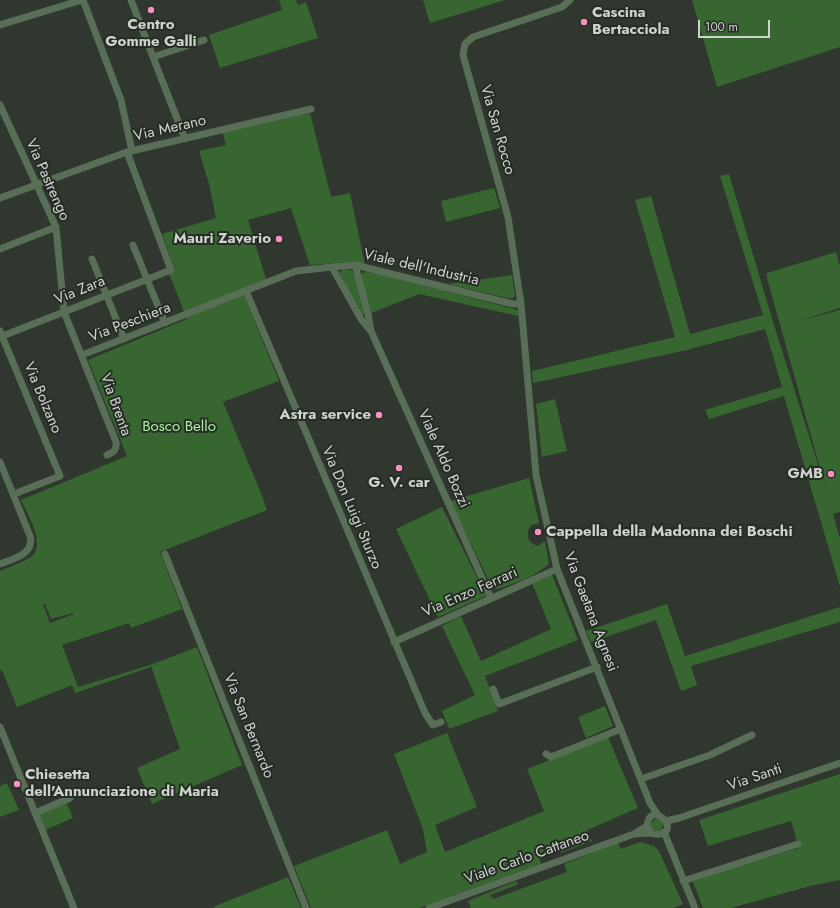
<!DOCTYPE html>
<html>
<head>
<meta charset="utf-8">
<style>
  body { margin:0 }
  #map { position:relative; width:840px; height:908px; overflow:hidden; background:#2f372e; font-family:Jost,sans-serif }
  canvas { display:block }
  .scale { position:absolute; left:698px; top:20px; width:72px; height:18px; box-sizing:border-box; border:2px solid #ced3cd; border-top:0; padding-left:5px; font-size:12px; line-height:14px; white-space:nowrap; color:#ced3cd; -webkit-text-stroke:3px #252d24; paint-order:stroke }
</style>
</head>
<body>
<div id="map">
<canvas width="840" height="908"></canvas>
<div class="scale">100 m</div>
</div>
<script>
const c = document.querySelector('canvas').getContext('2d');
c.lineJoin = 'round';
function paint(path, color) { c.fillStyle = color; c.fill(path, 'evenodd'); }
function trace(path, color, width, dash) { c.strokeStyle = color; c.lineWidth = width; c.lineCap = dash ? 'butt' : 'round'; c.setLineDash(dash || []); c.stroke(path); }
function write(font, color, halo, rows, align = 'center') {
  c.font = font + ' Jost,sans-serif'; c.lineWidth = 4; c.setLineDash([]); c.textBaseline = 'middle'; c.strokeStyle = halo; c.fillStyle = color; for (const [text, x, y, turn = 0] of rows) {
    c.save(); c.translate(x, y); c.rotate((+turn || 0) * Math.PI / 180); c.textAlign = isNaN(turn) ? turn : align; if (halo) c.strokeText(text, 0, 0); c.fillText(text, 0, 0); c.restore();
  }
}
const green = new Path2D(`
  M 279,0 L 296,0 L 298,5 L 306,2 L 318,38 L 220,68 L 209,35 L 282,10 Z
  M 423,0 L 505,0 L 430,23 Z
  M 692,0 L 840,0 L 840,47 L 717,87 Z
  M 310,113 L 331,197 L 350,193 L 365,265 L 349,262 L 310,265 L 291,208 L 248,220 L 266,279 L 242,290 L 279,381 L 223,402 L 263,498 L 267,510 L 160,552 L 182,609 L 131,628 L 129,623 L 62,645 L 78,687 L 150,665 L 197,647 L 242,765 L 152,804 L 137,768 L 180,749 L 151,666 L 151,667 L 75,693 L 72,685 L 17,707 L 2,670 L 0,671 L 0,571 C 7,568 29,560 33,555 C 45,542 27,513 21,500 L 127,456 L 88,360 L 187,319 L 169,274 L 175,271 L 162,234 L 216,218 L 209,184 L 199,151 L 226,145 L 223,133 ZM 43,604 L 45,604 L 51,619 L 73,613 L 74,614 L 50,623 Z
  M 729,174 L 774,325 L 827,493 L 767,278 L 767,273 L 836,252 L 840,267 L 840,308 L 799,321 L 840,310 L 840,512 L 833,514 L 840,539 L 840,587 L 784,396 L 709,419 L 705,410 L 782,387 L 765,329 L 687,350 L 533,383 L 532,371 L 675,337 L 635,200 L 651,196 L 690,334 L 763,315 L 720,176 Z
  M 494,188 L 500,208 L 446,222 L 441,201 Z
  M 344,269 L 351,270 L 353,272 L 365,311 L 363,316 L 360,314 L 340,273 L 341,271 Z
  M 365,272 L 380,274 L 518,310 L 518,316 L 419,294 L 369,314 L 361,275 L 362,273 Z
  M 512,275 L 515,296 L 513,298 L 507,298 L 448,284 Z
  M 555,399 L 567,451 L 542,457 L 536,404 Z
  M 529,478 L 539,523 L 531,525 C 525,534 527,543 538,546 L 545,541 L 549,563 C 543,573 509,586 497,589 L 492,586 L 489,581 L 450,501 Z
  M 442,507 L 486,596 L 438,617 L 396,529 Z
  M 552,575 L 578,640 L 485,676 L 498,711 L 449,729 L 442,711 L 475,695 L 442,626 L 461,616 L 481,661 L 551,629 L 532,583 Z
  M 667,604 L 685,656 L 840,607 L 840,622 L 691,666 L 697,685 L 681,691 L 656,620 L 591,642 L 586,631 Z
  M 605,706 L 613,726 L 586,738 L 578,717 Z
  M 447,733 L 477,807 L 435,825 L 445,852 L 544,811 L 527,769 L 608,737 L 638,808 L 587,830 L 592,841 L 561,853 L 558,846 L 538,854 L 541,864 L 419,908 L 311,908 L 294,866 L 387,830 L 400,864 L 427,852 L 423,829 L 394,754 Z
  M 840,774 L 840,880 L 810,886 L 731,908 L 703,908 L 693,882 L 715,873 L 799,848 L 791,821 L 708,846 L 699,820 Z
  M 7,783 L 19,810 L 0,817 L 0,786 Z
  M 66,802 L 73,818 L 45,830 L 39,813 Z
  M651 825a6 6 0 1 1 12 0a6 6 0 1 1-12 0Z
  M 640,842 L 654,846 L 659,851 L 683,904 L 673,908 L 471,908 L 468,901 L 516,881 L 518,883 L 517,885 L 490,895 L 493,899 L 567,872 L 564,864 L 618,843 L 621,849 Z
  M 288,877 L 301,908 L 214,908 L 215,906 Z`);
const minor = new Path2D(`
  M 83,0 L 121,100 L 132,151
  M 131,0 L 153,57 L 204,40
  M 570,0 L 562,7 L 473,37 L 465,44 L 463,55 L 508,217 L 521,304 L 536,475 L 557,569 L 650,803 L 658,815
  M 0,25 L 82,0
  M 153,57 L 185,139
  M 0,105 L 56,227 L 64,312 L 116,442 C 117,450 114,452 107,455
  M 0,198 L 127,152 L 311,109
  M 133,245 L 165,323
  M 0,249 L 56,227
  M 92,259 L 124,339
  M 355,265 L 368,314 L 371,331 L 491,598
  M 332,267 L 361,319 L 370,330
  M 246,291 L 425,713 L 433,725 L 441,722
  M 0,331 L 60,476 L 14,494
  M 0,337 L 171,270 L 127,152
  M 82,355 L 296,271 L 332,267 L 355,265 L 513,304 L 521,304
  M 0,462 L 30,536 C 35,554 13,559 0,564
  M 165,554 L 306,908
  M 394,642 L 557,569
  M 493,689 L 499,704 L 597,667
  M 0,727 L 74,908
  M 546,754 L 551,757 L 621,729
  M 641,779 L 710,755 L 752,735
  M 35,813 L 70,798
  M 666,821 L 679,818 L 840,763
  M 664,832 L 695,908
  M 635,834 C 640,834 645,833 651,833 C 654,834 657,835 660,834 C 682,829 649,799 647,826 L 651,833
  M 683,881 L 798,844
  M 429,908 L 634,834 L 647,826`);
const markers = [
  [151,10,4,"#fc8fc2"],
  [584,22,4,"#fc8fc2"],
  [279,239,4,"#fc8fc2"],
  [379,415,4,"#fc8fc2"],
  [399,468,4,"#fc8fc2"],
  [831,474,4,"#fc8fc2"],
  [538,532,4,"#fc8fc2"],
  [17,784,4,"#fc8fc2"]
];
const poiNames = [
  ["Cascina",592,13],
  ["Bertacciola",592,30],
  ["Centro",151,25,"center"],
  ["Gomme Galli",151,42,"center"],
  ["Mauri Zaverio",271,239,"right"],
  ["Astra service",371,415,"right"],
  ["GMB",823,474,"right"],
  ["G. V. car",399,483,"center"],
  ["Cappella della Madonna dei Boschi",546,532],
  ["Chiesetta",25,775],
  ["dell'Annunciazione di Maria",25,792]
];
const streetNames = [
  ["Via Merano",170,129,-13],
  ["Via San Rocco",497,130,74],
  ["Via Pastrengo",47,180,66],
  ["Viale dell'Industria",421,268,13],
  ["Via Zara",80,291,-22],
  ["Via Peschiera",130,323,-21],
  ["Via Bolzano",42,398,67],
  ["Via Brenta",115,405,70],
  ["Viale Aldo Bozzi",443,459,66],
  ["Via Don Luigi Sturzo",351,508,67],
  ["Via Enzo Ferrari",470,593,-24],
  ["Via Gaetana Agnesi",590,612,69],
  ["Via San Bernardo",248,726,68],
  ["Via Santi",755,778,-19],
  ["Viale Carlo Cattaneo",527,858,-20]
];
const parkNames = [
  ["Bosco Bello",179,427]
];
paint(green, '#376631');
trace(minor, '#596e56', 7);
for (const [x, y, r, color] of markers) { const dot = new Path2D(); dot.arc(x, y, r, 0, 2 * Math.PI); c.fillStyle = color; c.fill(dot); trace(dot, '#252d24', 1.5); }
write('bold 15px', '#ced3cd', '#252d24', poiNames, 'left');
write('15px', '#ced3cd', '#252d24', streetNames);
write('15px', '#abf1a1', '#252d24', parkNames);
</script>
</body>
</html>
